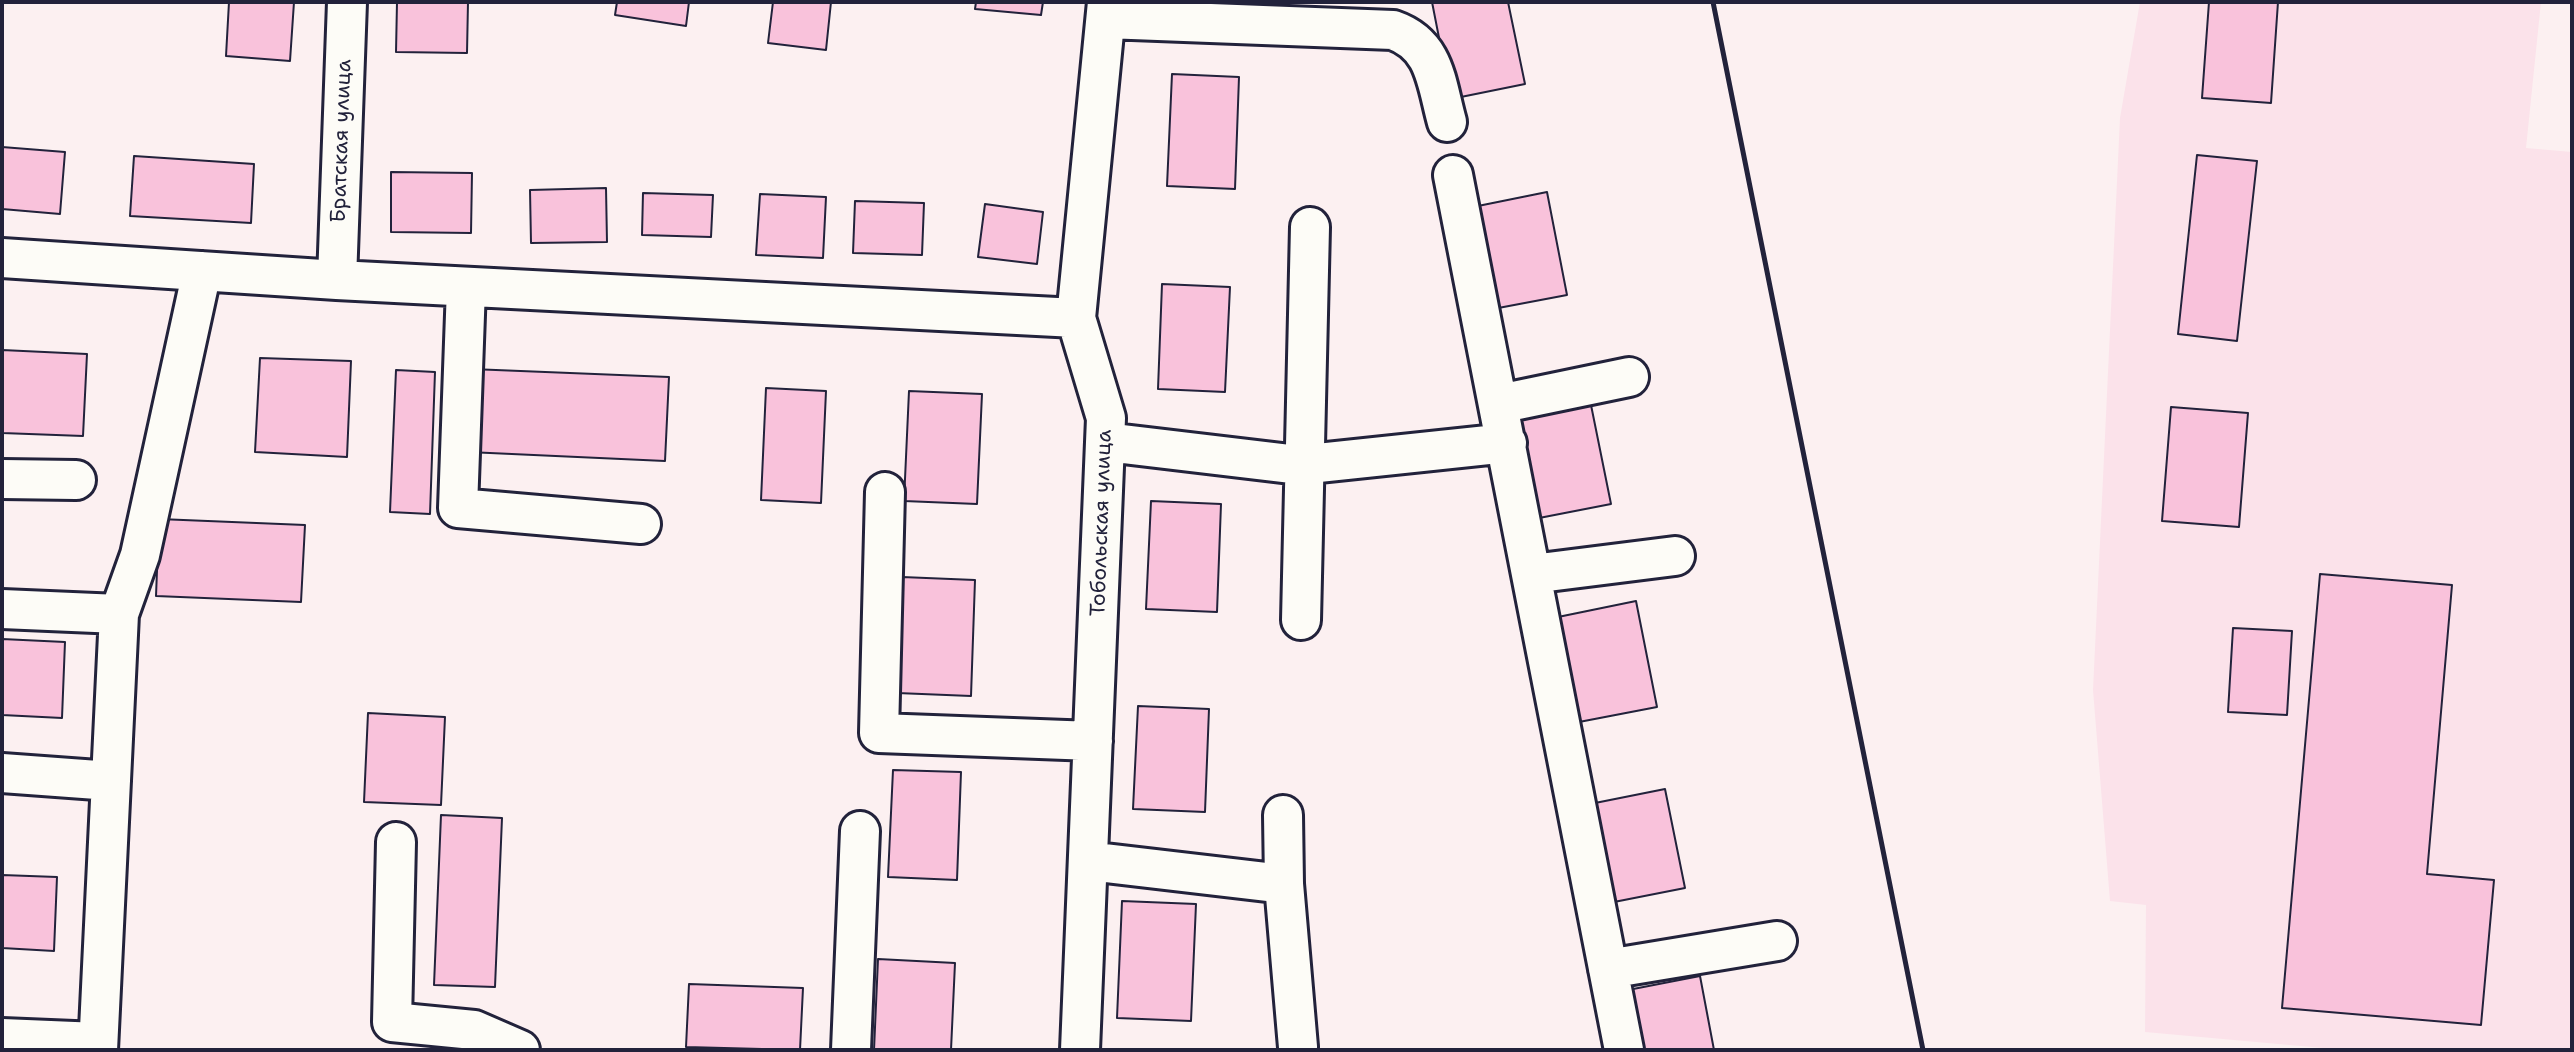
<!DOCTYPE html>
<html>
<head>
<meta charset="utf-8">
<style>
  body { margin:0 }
  #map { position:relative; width:2574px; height:1052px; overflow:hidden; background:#fcf0f1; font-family:"Shantell Sans",sans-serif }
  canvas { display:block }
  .frame { position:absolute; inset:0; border:4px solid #22223b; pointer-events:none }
</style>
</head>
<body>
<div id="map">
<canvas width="2574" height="1052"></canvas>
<div class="frame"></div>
</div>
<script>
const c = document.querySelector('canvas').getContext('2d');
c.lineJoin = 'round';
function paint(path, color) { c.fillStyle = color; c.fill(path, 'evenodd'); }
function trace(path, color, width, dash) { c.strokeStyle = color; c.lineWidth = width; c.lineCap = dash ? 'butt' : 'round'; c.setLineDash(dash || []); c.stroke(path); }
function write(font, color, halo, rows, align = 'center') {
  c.font = font + ' "Shantell Sans",sans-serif'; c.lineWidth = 7; c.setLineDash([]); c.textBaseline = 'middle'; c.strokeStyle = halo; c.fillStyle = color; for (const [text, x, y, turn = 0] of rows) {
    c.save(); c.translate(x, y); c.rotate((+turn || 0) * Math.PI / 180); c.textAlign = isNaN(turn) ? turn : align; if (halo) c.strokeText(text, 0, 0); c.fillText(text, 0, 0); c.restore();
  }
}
const built = new Path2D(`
  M 2140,2 L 2541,2 L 2526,148 L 2572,152 L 2572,1050 L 2345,1050 L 2145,1032 L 2146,905 L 2110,901 L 2093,690 L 2120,118 Z`);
const building = new Path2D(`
  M 229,2 L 294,2 L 290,61 L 226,56 Z
  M 397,2 L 468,2 L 467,53 L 396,52 Z
  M 617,2 L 689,2 L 686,26 L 615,15 Z
  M 773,2 L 831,2 L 826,50 L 768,43 Z
  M 976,2 L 1043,2 L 1041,15 L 975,9 Z
  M 1432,2 L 1508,2 L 1525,84 L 1451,99 Z
  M 2209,2 L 2278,2 L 2271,103 L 2202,98 Z
  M 1172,74 L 1239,77 L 1235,189 L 1167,186 Z
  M 2,147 L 65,152 L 60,214 L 2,209 Z
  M 2197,155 L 2257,161 L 2237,341 L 2178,334 Z
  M 134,156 L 254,164 L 251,223 L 130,216 Z
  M 391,172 L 472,173 L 471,233 L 391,232 Z
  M 606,188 L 607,242 L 531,243 L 530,190 Z
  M 1547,192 L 1567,295 L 1493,309 L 1473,207 Z
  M 643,193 L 713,195 L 711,237 L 642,235 Z
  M 760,194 L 826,197 L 823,258 L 756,255 Z
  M 855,201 L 924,203 L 922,255 L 853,253 Z
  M 985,204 L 1043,212 L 1037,264 L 978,257 Z
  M 1162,284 L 1230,287 L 1225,392 L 1158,389 Z
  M 2,350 L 87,354 L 83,436 L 2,433 Z
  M 260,358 L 351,361 L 347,457 L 255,452 Z
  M 471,369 L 669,377 L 665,461 L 468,452 Z
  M 396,370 L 435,372 L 430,514 L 390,512 Z
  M 766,388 L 826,391 L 821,503 L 761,500 Z
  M 909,391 L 982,394 L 977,504 L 904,501 Z
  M 1591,405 L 1611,504 L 1534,519 L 1514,420 Z
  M 2171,407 L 2248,413 L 2239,527 L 2162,521 Z
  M 1151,501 L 1221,504 L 1217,612 L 1146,609 Z
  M 159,519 L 305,525 L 301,602 L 156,596 Z
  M 2320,574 L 2452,585 L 2427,874 L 2494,880 L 2481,1025 L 2282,1008 Z
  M 902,577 L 975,580 L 971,696 L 897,693 Z
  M 1636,601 L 1657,707 L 1579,722 L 1558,617 Z
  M 2233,628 L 2292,631 L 2287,715 L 2228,712 Z
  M 2,639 L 65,642 L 62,718 L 2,715 Z
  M 1138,706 L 1209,709 L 1205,812 L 1133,809 Z
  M 368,713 L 445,717 L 441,805 L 364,802 Z
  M 893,770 L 961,772 L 957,880 L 888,877 Z
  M 1665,789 L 1685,888 L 1614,902 L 1595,803 Z
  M 441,815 L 502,818 L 495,987 L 434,985 Z
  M 2,875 L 57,877 L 54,951 L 2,948 Z
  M 1122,901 L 1196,904 L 1191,1021 L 1117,1018 Z
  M 878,959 L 955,963 L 951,1050 L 874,1050 Z
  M 1700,976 L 1714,1050 L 1640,1050 L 1628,990 Z
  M 689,984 L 803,988 L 800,1050 L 686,1047 Z`);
const minor = new Path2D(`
  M 1106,19 L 1393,30 C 1436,45 1436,83 1447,122
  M 1453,175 L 1624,1050
  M 2,258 L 337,280 L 1076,318
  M 337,280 L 347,2
  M 466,287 L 458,508 L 641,524
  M 1499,404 L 1629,377
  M 1106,442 L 1299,465 L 1507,443
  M 2,479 L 76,480
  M 885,492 L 879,733 L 1093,741
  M 1532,574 L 1675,556
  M 2,609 L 119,614
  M 1301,620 L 1310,227
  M 2,773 L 111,781
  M 1283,815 L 1284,884 L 1298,1047
  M 396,842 L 392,1022 L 474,1030 L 520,1050
  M 1088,861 L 1284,884
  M 1608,969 L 1777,941
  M 2,1038 L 98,1042
  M 98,1050 L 119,614 L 140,555 L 202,271
  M 851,1050 L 860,831
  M 1080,1050 L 1106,418 L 1076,318 L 1107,2`);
const rail = new Path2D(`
  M 1713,2 L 1923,1050`);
const streetNames = [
  ["Братская улица",342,141,-88],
  ["Тобольская улица",1102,523,-88]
];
paint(built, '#fbe2ea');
paint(building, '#f9c2db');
trace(building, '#22223b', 2);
trace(minor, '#22223b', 44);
trace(minor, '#fdfcf7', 38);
trace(rail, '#22223b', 5);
write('21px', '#22223b', '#fdfcf7', streetNames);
</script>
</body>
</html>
